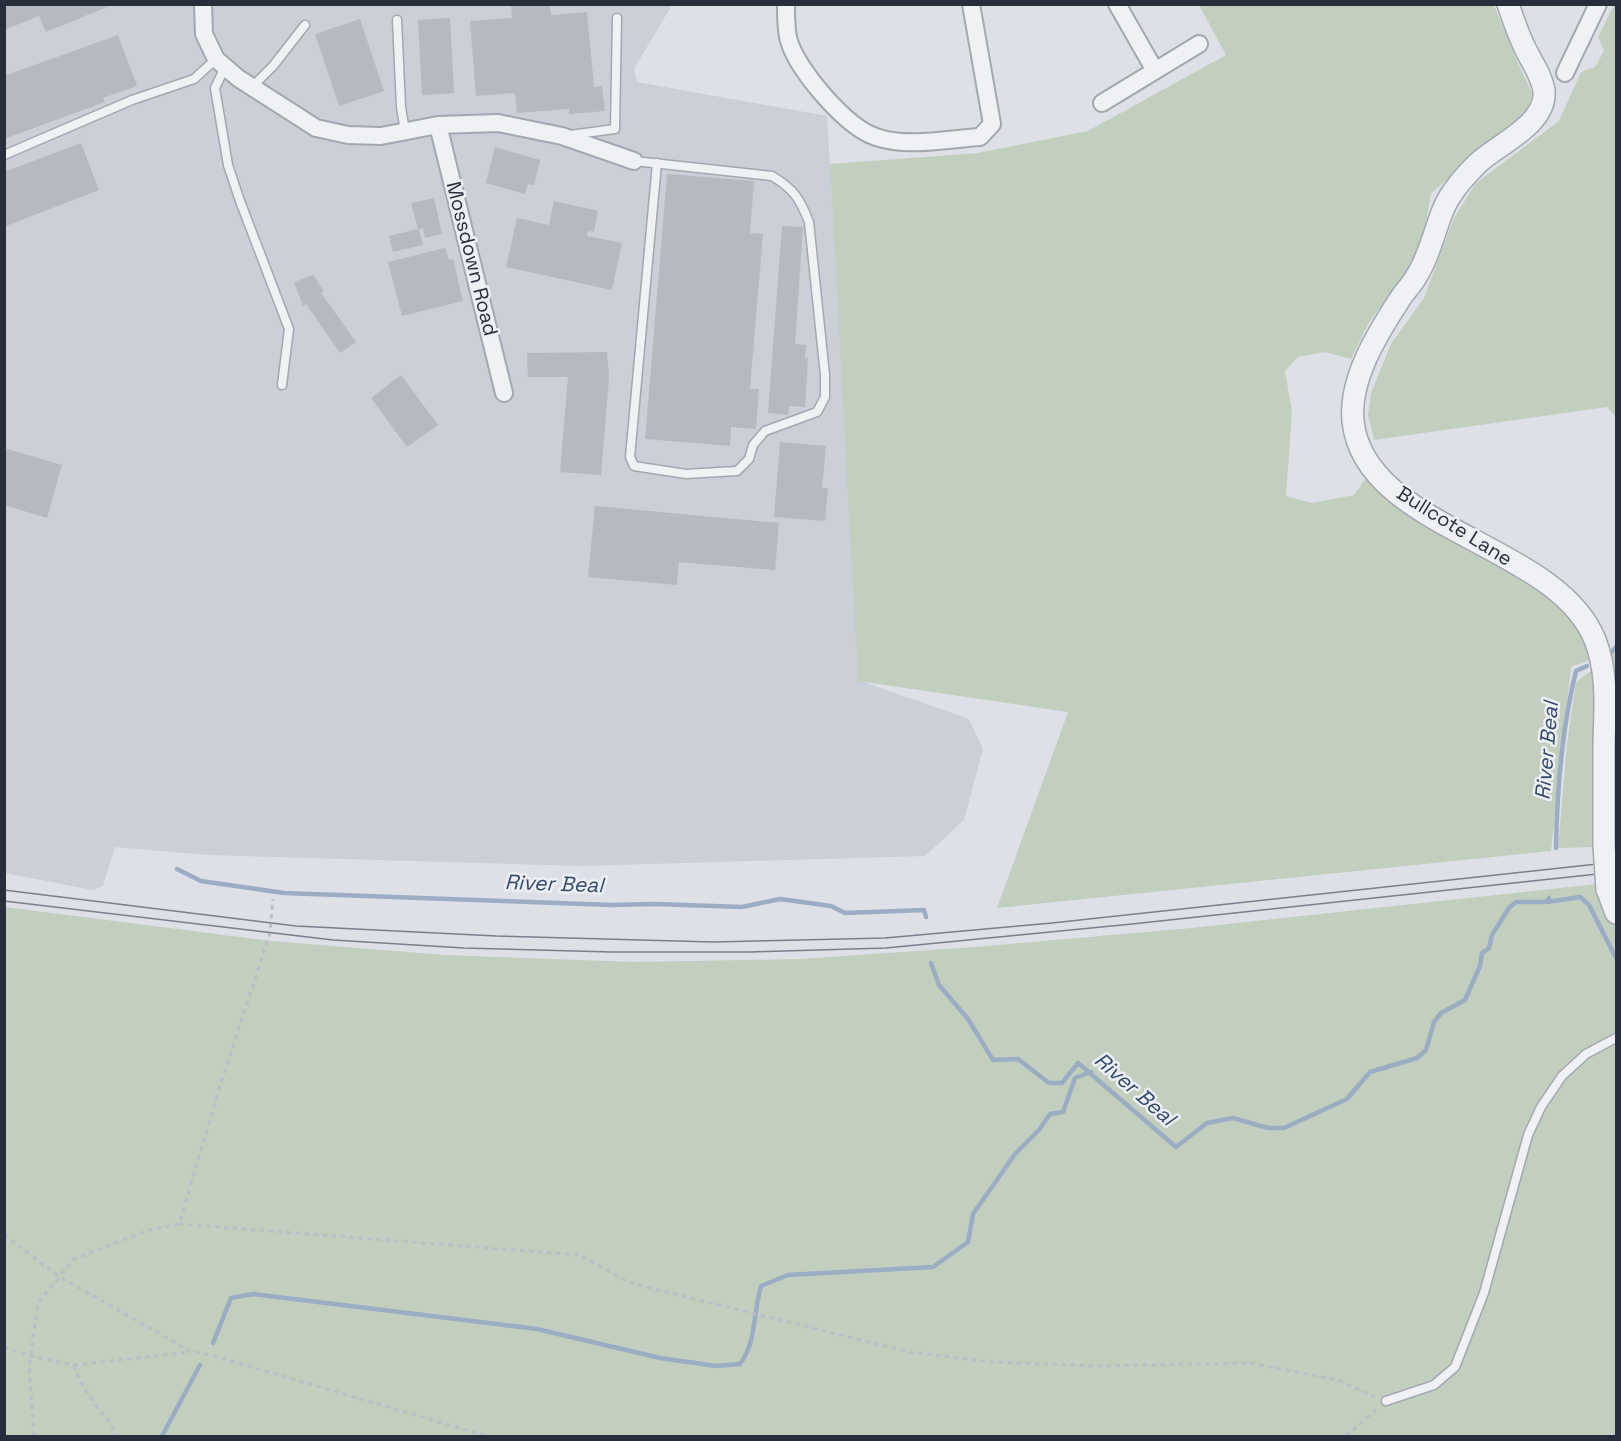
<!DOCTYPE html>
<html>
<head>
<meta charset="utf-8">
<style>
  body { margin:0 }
  #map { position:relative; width:1621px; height:1441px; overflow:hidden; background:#dde0e6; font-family:"Space Grotesk",sans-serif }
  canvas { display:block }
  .frame { position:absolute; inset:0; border:6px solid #282e3b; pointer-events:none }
</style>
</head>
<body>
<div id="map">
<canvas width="1621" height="1441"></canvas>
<div class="frame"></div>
</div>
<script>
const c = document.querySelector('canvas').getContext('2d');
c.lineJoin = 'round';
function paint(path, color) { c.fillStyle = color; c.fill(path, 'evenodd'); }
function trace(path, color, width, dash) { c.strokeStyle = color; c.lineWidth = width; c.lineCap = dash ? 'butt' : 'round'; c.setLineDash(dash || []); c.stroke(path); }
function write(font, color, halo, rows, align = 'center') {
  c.font = font + ' "Space Grotesk",sans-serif'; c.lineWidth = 5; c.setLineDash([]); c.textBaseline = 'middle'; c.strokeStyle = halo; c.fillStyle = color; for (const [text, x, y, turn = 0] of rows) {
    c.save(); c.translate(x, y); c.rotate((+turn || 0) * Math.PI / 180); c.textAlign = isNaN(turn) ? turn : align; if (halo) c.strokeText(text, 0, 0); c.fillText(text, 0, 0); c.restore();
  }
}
const built = new Path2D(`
  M 4,5 L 672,5 L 634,69 L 637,82 L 827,116 L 851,518 L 858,680 L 969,719 L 983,749 L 964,820 L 925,856 L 581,866 L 208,855 L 115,847 L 103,886 L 93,890 L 5,873 Z`);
const green = new Path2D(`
  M 1199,5 L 1494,5 L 1517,61 L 1532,93 L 1529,107 L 1519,119 L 1431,193 L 1421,251 L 1368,324 L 1351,359 L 1325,352 L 1298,357 L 1285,371 L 1292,411 L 1286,496 L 1312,503 L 1354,495 L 1366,478 L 1478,550 L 1522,575 L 1579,623 L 1592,659 L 1571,667 L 1551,851 L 997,908 L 1068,712 L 858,681 L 830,164 L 978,153 L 1088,131 L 1226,55 Z
  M 1614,5 L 1616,5 L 1616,417 L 1607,407 L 1374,440 L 1368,415 L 1371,393 L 1391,344 L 1424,298 L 1454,218 L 1476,183 L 1559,121 L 1581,72 L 1595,67 L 1604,51 L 1598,37 Z
  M 1616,652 L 1616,845 L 1615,845 L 1615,706 L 1609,659 Z
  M 1592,670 L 1596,689 L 1595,847 L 1558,848 L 1567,743 L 1576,682 Z
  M 1597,884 L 1616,929 L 1616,1436 L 5,1436 L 5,907 L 271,941 L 445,955 L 634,962 L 800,959 L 975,947 L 1191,928 Z`);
const stream = new Path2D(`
  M 1611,653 L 1616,647
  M 1556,848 C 1557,789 1562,728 1576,671 L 1587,666
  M 177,869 L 201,881 L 284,893 L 612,905 L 655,904 L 742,907 L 780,899 L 831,906 L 845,913 L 924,910 L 926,917
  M 1547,902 L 1580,897 L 1589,905 L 1616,958
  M 931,963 L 939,985 L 968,1019 L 993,1060 L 1018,1059 L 1049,1083 L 1062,1083 L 1078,1063 L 1176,1147 L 1207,1123 L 1233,1118 L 1268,1128 L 1284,1128 L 1347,1099 L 1370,1072 L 1417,1058 L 1426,1050 L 1434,1022 L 1441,1013 L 1465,1000 L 1480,966 L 1482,953 L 1489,948 L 1492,935 L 1509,908 L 1516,902 L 1546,902 L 1549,898
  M 213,1343 L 231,1298 L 253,1294 L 537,1329 L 660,1358 L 716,1366 L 740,1364 C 757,1341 753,1312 761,1286 L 788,1275 L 933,1267 L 968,1242 L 973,1214 L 1015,1154 L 1039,1130 L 1050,1114 L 1063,1112 L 1075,1078 L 1091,1072
  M 162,1436 L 200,1365`);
const building = new Path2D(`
  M 511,4 L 550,4 L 551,15 L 587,12 L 594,87 L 602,86 L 605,111 L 569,114 L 569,109 L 517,113 L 515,93 L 476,96 L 470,21 L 512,18 Z
  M 4,5 L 112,5 L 46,32 L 39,16 L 4,30 Z
  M 450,18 L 454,93 L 422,95 L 418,20 Z
  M 360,19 L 384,91 L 339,106 L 315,34 Z
  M 118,35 L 137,86 L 103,98 L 105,102 L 4,139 L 4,76 Z
  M 81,143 L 99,190 L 6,226 L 4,221 L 4,172 Z
  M 495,147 L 540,160 L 534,185 L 528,184 L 525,194 L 486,183 Z
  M 667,174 L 754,181 L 750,233 L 763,234 L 750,389 L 759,389 L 756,429 L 731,427 L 730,446 L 645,439 Z
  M 434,198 L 442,234 L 425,238 L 423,228 L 419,229 L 423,245 L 393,252 L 389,236 L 418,229 L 411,203 Z
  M 554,201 L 598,211 L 594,232 L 588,231 L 587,236 L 622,243 L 612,290 L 506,267 L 517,218 L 549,225 Z
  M 782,226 L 803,227 L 795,344 L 806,345 L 805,358 L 808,358 L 805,407 L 789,406 L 788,415 L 768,413 Z
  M 445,248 L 449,260 L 453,259 L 463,301 L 402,316 L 388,262 Z
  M 313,275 L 324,291 L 321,293 L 356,342 L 340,353 L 306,304 L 303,306 L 294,282 Z
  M 607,352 L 609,378 L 601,475 L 560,472 L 568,377 L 528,377 L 527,353 Z
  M 401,375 L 438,425 L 407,447 L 371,398 Z
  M 780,442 L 826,446 L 822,488 L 828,488 L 825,521 L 774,517 Z
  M 4,448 L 62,465 L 47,518 L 4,505 Z
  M 595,506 L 779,523 L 775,570 L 679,562 L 677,585 L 588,577 Z`);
const path = new Path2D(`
  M 179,1224 L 580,1255 L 630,1283 L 910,1352 L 991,1362 L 1094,1366 L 1251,1363 L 1338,1380 L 1375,1397
  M 4,1235 L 60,1277 L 190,1351 L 214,1356 L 487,1436
  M 4,1347 L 31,1356 L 74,1365 L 189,1352
  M 74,1365 C 82,1392 104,1413 118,1436
  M 34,1436 L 29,1367 L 38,1303 L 74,1259 L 149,1230 L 179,1224 L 220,1086 L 270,933 L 273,899
  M 1346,1436 L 1378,1408`);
const service = new Path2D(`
  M 397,20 L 401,107 L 405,131
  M 225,67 L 215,88 L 228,165 L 240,201 L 289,329 L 282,385
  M 252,87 L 273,66 L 305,25
  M 570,135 L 615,129 L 617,18
  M 4,155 L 132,100 L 194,79 L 216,59
  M 634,161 L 772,176 C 794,189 800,199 809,222 L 825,375 L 825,397 L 817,412 L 765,431 L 753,445 L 749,459 L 737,471 L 686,474 L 634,466 L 630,457 L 657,163
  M 1386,1401 L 1434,1385 L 1455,1367 L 1484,1293 L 1528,1135 L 1541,1107 L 1562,1076 L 1586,1054 L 1616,1038`);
const minor = new Path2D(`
  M 203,4 L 204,34 L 216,59 L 238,78 L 316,128 L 348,135 L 381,136 L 438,125 L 498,123 L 562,136 L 634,161
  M 786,4 C 786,15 786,31 789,41 C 798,71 846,127 876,137 C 908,148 948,139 980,137 L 992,124 L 971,4
  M 1117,4 L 1154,69
  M 1565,73 L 1598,4
  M 1102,103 L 1199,44
  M 438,125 L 504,393`);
const tertiary = new Path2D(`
  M 1508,4 C 1513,19 1518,34 1525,48 C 1531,61 1542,76 1544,91 C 1547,125 1496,145 1477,164 C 1464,177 1450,192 1443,210 C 1434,232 1429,257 1416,277 C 1411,286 1403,293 1398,302 C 1376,336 1349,380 1353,421 C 1364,530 1557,543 1595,640 C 1608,672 1605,709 1604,742 C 1604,777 1604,812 1604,846
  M 1607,889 L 1616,913`);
const tram = new Path2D(`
  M 4,890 L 296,926 L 496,936 L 713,942 L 885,938 L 1052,923 L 1616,862
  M 4,901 L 333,940 L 464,948 L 611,952 L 749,952 L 886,948 L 1132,924 L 1616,872`);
const tertiaryBridge = new Path2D(`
  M 1604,846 L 1607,889`);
const streetNames = [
  ["Mossdown Road",471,259,76],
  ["Bullcote Lane",1454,527,32]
];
const waterNames = [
  ["River Beal",1548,751,-85],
  ["River Beal",554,885,2],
  ["River Beal",1134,1090,41]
];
paint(built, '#cbcfd7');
paint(green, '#c2cfbf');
trace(stream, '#9bacc3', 4.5);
paint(building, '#b5b9c2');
trace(service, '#a3a7af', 11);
trace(minor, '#a3a7af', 20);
trace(tertiary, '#a3a7af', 24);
trace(path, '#bbbec4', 3, [4.5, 4.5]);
trace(service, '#eff1f4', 8);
trace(minor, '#eff1f4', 16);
trace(tertiary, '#eff1f4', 21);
trace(tram, '#787f8e', 1.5);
trace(tertiaryBridge, '#a3a7af', 24, []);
trace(tertiaryBridge, '#eff1f4', 21);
write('20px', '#282e3b', '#eceff4', streetNames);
write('italic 21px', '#364a6b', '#eceff4', waterNames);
</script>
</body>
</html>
